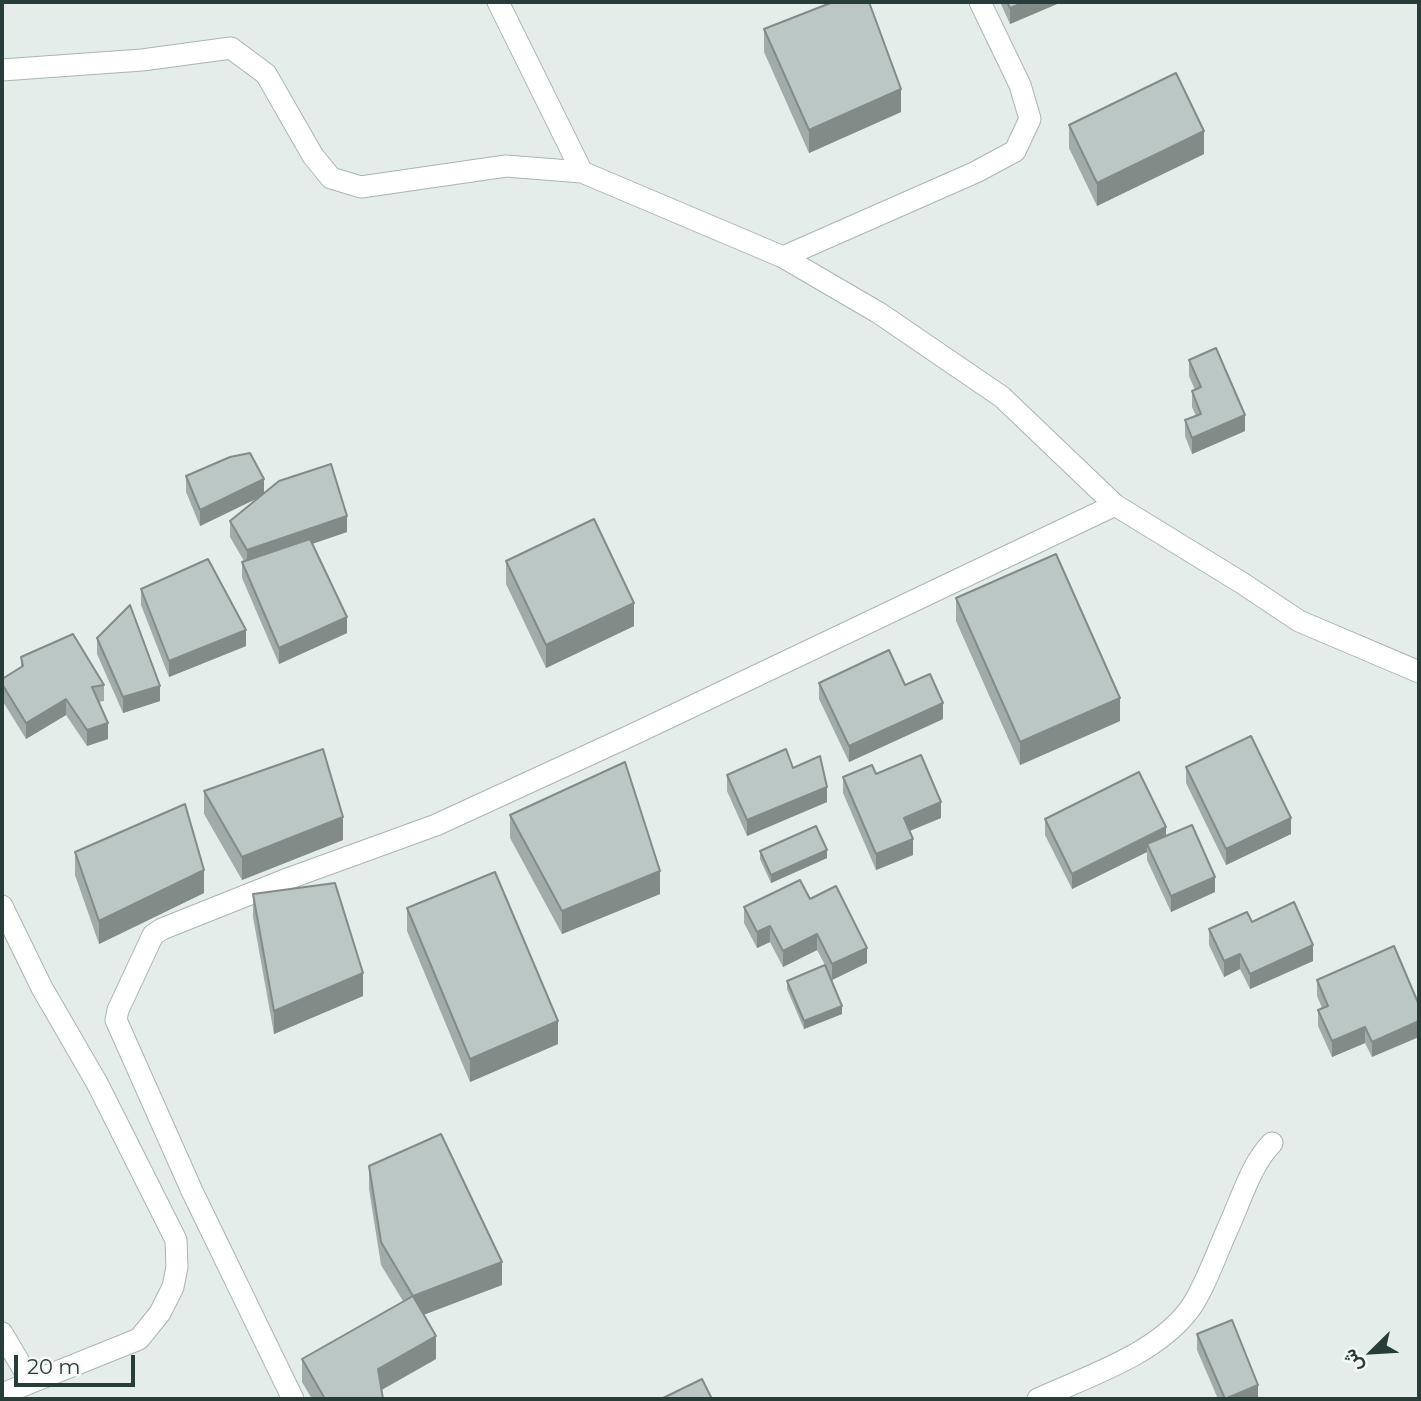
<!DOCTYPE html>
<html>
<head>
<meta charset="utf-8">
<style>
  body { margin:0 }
  #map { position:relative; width:1421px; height:1401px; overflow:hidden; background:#e5edea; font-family:Montserrat,Vazirmatn,sans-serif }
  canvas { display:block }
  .frame { position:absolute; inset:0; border:4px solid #263d39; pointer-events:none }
  .north { position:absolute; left:1337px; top:1317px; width:70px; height:70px; -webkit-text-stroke:5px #f6f9f8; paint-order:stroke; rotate:246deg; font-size:19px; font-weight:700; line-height:28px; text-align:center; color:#263d39 }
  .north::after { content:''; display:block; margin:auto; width:24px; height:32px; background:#263d39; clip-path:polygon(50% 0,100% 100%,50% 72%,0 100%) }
  .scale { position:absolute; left:14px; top:1355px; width:121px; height:32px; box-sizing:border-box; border:4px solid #263d39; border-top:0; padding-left:9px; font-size:21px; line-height:24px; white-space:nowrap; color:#263d39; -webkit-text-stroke:5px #f6f9f8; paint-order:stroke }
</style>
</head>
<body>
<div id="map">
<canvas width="1421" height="1401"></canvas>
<div class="frame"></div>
<div class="north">ش</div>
<div class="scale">20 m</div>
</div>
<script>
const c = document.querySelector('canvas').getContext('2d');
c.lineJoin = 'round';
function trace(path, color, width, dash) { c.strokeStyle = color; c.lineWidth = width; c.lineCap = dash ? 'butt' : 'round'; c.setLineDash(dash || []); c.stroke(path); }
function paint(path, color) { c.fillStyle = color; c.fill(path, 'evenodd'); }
const minor = new Path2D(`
  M 498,2 L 582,172
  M 2,70 L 142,60 L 231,48 L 266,74 L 313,156 L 331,178 L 361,187 L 506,166 L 582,172 L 783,257 L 976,172 L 1015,151 L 1030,119 L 1020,85 L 980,2
  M 1115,505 L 1242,583 L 1299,621 L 1419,672
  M 2,906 L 42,988 L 97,1083 L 176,1240 L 177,1267 L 173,1287 L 160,1313 L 139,1339 L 2,1394
  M 2,1333 L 31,1382
  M 293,1399 L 192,1191 L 116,1020 L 118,1010 L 153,935 L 162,929 L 290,878 L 436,825 L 634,734 L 1115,505 L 1002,397 L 879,313 L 783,257
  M 1038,1399 C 1088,1376 1155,1355 1189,1310 C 1203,1292 1218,1250 1228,1228 C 1241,1200 1251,1164 1272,1143`);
const wall = new Path2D(`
  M 1000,2 L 1057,2 L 1057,4 L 1010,24 Z
  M 764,29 L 901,112 L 809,153 L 764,52 Z
  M 1069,125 L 1204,154 L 1097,206 L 1069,148 Z
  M 1189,360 L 1245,431 L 1192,454 L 1185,436 L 1185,420 L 1196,416 L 1192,407 L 1192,391 L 1195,390 L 1189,376 Z
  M 186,476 L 264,493 L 347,532 L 312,544 L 347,633 L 279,664 L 242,578 L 242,562 L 244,561 L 230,537 L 230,521 L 258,498 L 200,526 L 186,492 Z
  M 506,561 L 634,626 L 546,668 L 506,584 Z
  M 141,589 L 246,646 L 169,677 L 141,605 Z
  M 956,598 L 1120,721 L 1020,765 L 956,621 Z
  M 97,638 L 160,701 L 123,713 L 97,654 Z
  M 21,657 L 104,685 L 104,701 L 98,702 L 108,739 L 87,746 L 66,715 L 26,739 L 2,700 L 2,679 L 21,667 Z
  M 819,683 L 905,685 L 943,719 L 849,762 L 819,699 Z
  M 1186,767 L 1291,834 L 1226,865 L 1186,783 Z
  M 793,768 L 827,802 L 747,836 L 727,791 L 727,775 Z
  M 876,774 L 941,818 L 910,831 L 913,855 L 876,870 L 843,793 L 843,777 Z
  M 204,791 L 343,840 L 242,880 L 204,814 Z
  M 510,815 L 660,894 L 562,934 L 510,838 Z
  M 1045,819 L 1166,836 L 1215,892 L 1171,912 L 1147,860 L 1147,852 L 1072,889 L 1045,835 Z
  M 760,851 L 827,858 L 771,883 L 760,859 Z
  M 75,852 L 204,893 L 99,944 L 75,875 Z
  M 253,894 L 363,996 L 274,1034 L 253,917 Z
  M 810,899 L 867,963 L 832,980 L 828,973 L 842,1014 L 804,1029 L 787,989 L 787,981 L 825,965 L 817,950 L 783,967 L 770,942 L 757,948 L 744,923 L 744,907 Z
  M 407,908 L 558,1044 L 470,1082 L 407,931 Z
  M 1252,922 L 1313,961 L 1250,989 L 1240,969 L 1224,977 L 1209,945 L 1209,929 Z
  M 1394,946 L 1372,1057 L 1365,1043 L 1332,1057 L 1318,1026 L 1318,1010 L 1322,1008 L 1317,996 L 1317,980 Z
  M 369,1166 L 502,1285 L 424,1314 L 436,1359 L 381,1390 L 383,1399 L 312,1399 L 302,1382 L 302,1359 L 403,1301 L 381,1265 L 369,1189 Z
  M 1197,1334 L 1258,1399 L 1218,1399 L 1197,1350 Z`);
const shadedWall = new Path2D(`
  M 1025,2 L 1057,2 L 1057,4 L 1010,24 L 1010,8 Z
  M 901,89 L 901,112 L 809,153 L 809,130 Z
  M 1204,131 L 1204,154 L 1097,206 L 1097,183 Z
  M 1245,415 L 1245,431 L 1192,454 L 1192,438 Z
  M 264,479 L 264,495 L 200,526 L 200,510 Z
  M 347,516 L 347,532 L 247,566 L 247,550 Z
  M 634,603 L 634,626 L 546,668 L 546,645 Z
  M 347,617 L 347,633 L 279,664 L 279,648 Z
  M 246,630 L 246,646 L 169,677 L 169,661 Z
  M 160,686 L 160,701 L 123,713 L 123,697 Z
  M 1120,698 L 1120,721 L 1020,765 L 1020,742 Z
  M 66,699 L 66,715 L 26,739 L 26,723 Z
  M 943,703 L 943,719 L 849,762 L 849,746 Z
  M 108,723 L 108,739 L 87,746 L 87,730 Z
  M 827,787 L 827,802 L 747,836 L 747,820 Z
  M 941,802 L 941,818 L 904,833 L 904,818 Z
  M 343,817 L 343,840 L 242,880 L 242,857 Z
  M 1291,818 L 1291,834 L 1226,865 L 1226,849 Z
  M 1166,827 L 1166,842 L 1147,844 L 1147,852 L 1072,889 L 1072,874 Z
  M 913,839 L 913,855 L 876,870 L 876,854 Z
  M 827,850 L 827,858 L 771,883 L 771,875 Z
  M 204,870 L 204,893 L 99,944 L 99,921 Z
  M 660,871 L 660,894 L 562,934 L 562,911 Z
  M 1215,877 L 1215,892 L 1171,912 L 1171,896 Z
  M 770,926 L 770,942 L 757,948 L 757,932 Z
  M 817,934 L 817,950 L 783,967 L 783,951 Z
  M 1313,945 L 1313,961 L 1250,989 L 1250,974 Z
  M 867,948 L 867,963 L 832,980 L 832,964 Z
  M 1240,954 L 1240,969 L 1224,977 L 1224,961 Z
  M 363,973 L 363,996 L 274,1034 L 274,1011 Z
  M 842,1006 L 842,1014 L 804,1029 L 804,1021 Z
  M 558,1021 L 558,1044 L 470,1082 L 470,1059 Z
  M 1419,1021 L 1419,1037 L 1372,1057 L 1372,1042 Z
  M 1365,1027 L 1365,1043 L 1332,1057 L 1332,1041 Z
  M 502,1262 L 502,1285 L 413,1319 L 413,1296 Z
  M 436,1336 L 436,1359 L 378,1392 L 378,1369 Z
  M 1258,1385 L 1258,1399 L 1225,1399 Z`);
const building = new Path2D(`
  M 833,2 L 869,2 L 901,89 L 809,130 L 764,29 Z
  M 1007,2 L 1025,2 L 1010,8 Z
  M 1176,73 L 1204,131 L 1097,183 L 1069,125 Z
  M 1216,348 L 1245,415 L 1192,438 L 1185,420 L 1201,414 L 1192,391 L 1201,387 L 1189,360 Z
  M 250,453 L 264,479 L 200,510 L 186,476 L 230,457 Z
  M 331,464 L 347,516 L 247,550 L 230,521 L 279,481 Z
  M 594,519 L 634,603 L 546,645 L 506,561 Z
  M 310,539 L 347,617 L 279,648 L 242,562 Z
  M 1056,554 L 1120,698 L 1020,742 L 956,598 Z
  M 208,559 L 246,630 L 169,661 L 141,589 Z
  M 130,605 L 160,686 L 123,697 L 97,638 Z
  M 73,634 L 104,685 L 92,687 L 108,723 L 87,730 L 66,699 L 26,723 L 2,684 L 2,679 L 23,666 L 21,657 Z
  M 889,650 L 905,685 L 930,674 L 943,703 L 849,746 L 819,683 Z
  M 1251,736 L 1291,818 L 1226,849 L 1186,767 Z
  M 323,749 L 343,817 L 242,857 L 204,791 Z
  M 786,749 L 793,768 L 820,756 L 827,787 L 747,820 L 727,775 Z
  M 921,755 L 941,802 L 904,818 L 913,839 L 876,854 L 843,777 L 872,765 L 876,774 Z
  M 625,762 L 660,871 L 562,911 L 510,815 Z
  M 1139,772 L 1166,827 L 1072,874 L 1045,819 Z
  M 185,804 L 204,870 L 99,921 L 75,852 Z
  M 1192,825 L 1215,877 L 1171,896 L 1147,844 Z
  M 816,826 L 827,850 L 771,875 L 760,851 Z
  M 495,872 L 558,1021 L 470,1059 L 407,908 Z
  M 800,880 L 810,899 L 836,886 L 867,948 L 832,964 L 817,934 L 783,951 L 770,926 L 757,932 L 744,907 Z
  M 335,883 L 363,973 L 274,1011 L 253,894 Z
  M 1294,902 L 1313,945 L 1250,974 L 1240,954 L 1224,961 L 1209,929 L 1247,912 L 1252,922 Z
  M 1394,946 L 1419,1005 L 1419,1021 L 1372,1042 L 1365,1027 L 1332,1041 L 1318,1010 L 1328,1006 L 1317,980 Z
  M 825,965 L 842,1006 L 804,1021 L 787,981 Z
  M 441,1134 L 502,1262 L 413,1296 L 381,1242 L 369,1166 Z
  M 413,1296 L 436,1336 L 378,1369 L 383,1399 L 325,1399 L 302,1359 Z
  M 1232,1320 L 1258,1385 L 1225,1399 L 1197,1334 Z
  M 702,1379 L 712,1399 L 661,1399 Z`);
trace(minor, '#a8b5b1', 23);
trace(minor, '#fff', 21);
paint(wall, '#a1aba9');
paint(shadedWall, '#838b89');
paint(building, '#bbc7c4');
trace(building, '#838b89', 2);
</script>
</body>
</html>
